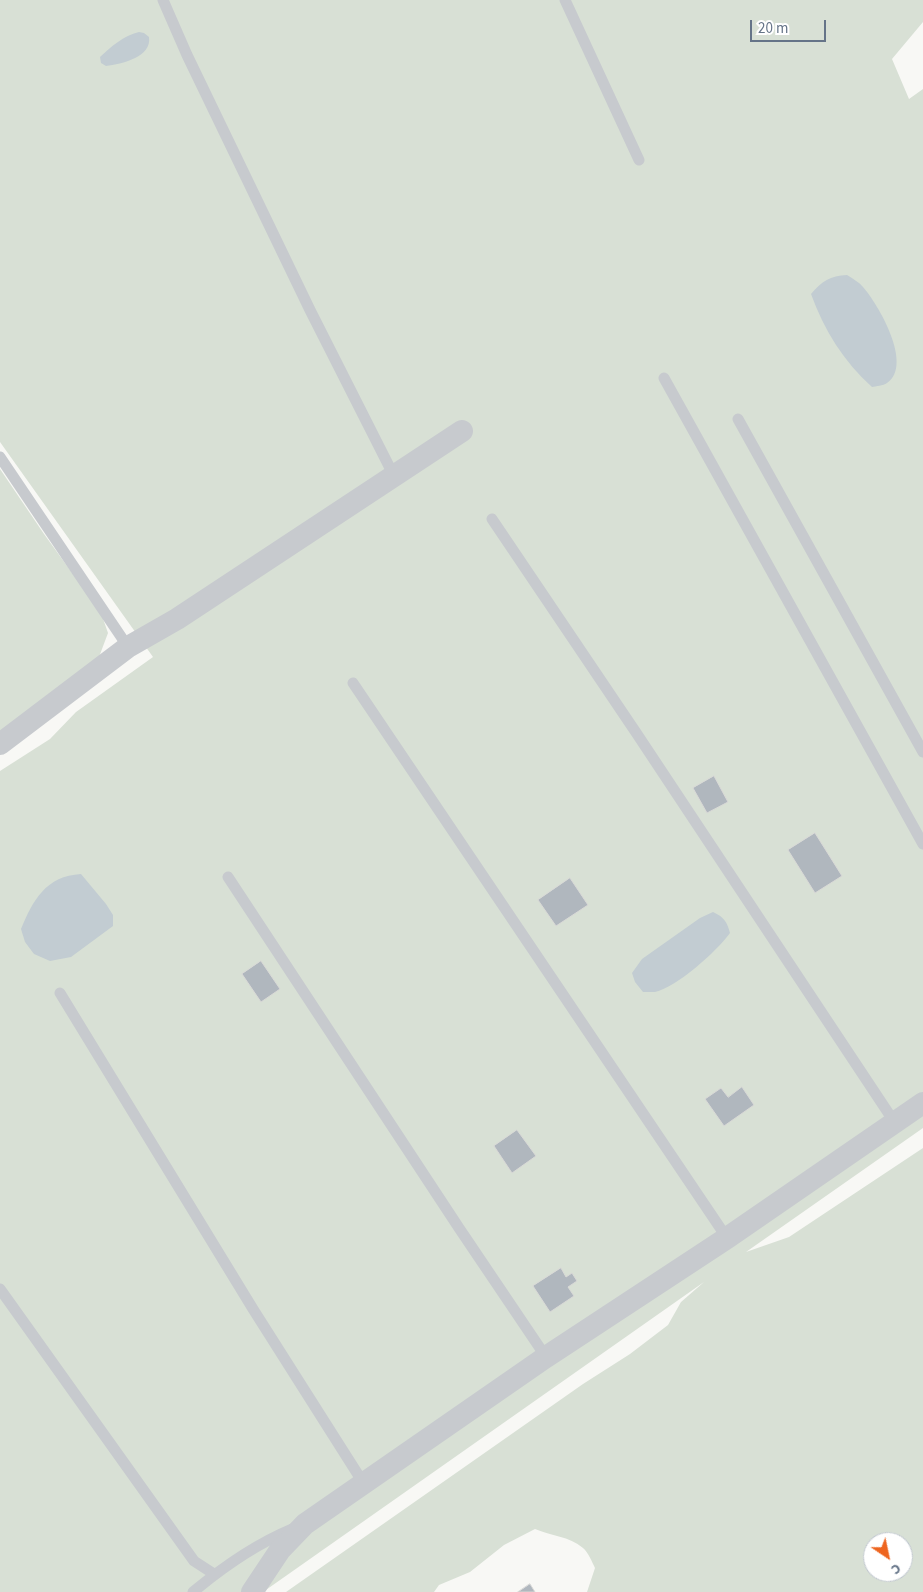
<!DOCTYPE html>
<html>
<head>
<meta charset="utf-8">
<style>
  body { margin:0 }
  #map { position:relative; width:923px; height:1592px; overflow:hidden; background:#f8f8f5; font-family:"Source Sans 3",sans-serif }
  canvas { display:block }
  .north { position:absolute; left:863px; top:1532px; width:50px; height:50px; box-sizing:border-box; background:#fff; border:1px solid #c1c7cf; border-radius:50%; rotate:146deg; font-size:14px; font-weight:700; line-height:20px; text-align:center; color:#657488 }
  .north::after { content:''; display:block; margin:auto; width:18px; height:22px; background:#ee651f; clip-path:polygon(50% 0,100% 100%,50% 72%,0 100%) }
  .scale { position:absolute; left:750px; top:20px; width:76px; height:22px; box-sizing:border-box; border:2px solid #657488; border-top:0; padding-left:6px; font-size:15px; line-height:18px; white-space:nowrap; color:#657488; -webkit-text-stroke:4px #fff; paint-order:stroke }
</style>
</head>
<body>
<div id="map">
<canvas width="923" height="1592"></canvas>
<div class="north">С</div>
<div class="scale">20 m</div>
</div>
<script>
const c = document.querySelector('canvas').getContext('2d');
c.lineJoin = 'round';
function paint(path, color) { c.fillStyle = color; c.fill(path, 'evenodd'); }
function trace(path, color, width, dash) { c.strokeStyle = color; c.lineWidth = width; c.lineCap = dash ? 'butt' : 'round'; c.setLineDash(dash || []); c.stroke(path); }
const green = new Path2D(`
  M 0,0 L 923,0 L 923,22 L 892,59 L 909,99 L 923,89 L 923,1128 L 746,1252 L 789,1237 L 923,1148 L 923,1592 L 587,1592 L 595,1568 C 592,1562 588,1552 583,1548 C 569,1536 551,1536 535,1529 L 504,1545 L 470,1572 L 439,1585 L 434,1592 L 286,1592 L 583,1384 L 630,1354 L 668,1325 L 681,1302 L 704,1282 L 263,1592 L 0,1592 L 0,771 L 50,739 L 76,712 L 153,657 L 0,442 ZM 873,1542 L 903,1542 L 903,1572 L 873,1572 Z
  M 0,469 L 44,534 L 101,613 L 108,633 L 96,665 L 0,735 Z`);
const water = new Path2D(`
  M 139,32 L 144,33 L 149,37 C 152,57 122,64 106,66 L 101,63 L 100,57 C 112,46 123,36 139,32 Z
  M 847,275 C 853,279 859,282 863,287 C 878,304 914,365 887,383 C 883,386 876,386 872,387 C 844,362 824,330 811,294 C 822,281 830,276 847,275 Z
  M 81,874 L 106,904 L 113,915 L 113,926 L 71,957 L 50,961 L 34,954 L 25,942 L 21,929 C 33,900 46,876 81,874 Z
  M 713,912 C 724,917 727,922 730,933 C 717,951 677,987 655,992 C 651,992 647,992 643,992 L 635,982 L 632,973 L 642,959 L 700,918 Z`);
const building = new Path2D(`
  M 714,776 L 728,802 L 707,813 L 693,788 Z
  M 815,833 L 842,876 L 815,893 L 788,850 Z
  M 570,878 L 588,905 L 556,926 L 538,900 Z
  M 261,961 L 280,989 L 261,1002 L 242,974 Z
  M 742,1087 L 754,1105 L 724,1126 L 705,1099 L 721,1088 L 728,1097 Z
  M 517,1130 L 536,1156 L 512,1173 L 494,1146 Z
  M 561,1268 L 566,1277 L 572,1273 L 577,1281 L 568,1287 L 574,1296 L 550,1312 L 533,1286 Z
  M 530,1584 L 535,1592 L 518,1592 Z`);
const lane = new Path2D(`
  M 163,0 L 187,55 L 310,310 L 394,476
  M 565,0 L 639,160
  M 664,378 L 923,844
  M 738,419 L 923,752
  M 0,457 L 128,647
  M 492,519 L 637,734 L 895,1123
  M 353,683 L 727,1238
  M 228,877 L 459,1228 L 546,1357
  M 60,993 L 253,1309 L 364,1484
  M 0,1289 L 194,1561 L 214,1574
  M 193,1592 C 223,1567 256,1544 292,1529`);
const street = new Path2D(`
  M 0,744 L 128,647 L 177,619 L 462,431
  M 252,1592 L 280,1550 L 305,1524 L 546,1357 L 727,1238 L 923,1103`);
paint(green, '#d8e0d5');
paint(water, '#c2ccd2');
paint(building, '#b0b7be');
trace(building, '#d9d9d7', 1);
trace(lane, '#c7cace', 11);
trace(street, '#c7cace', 22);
</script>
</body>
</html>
